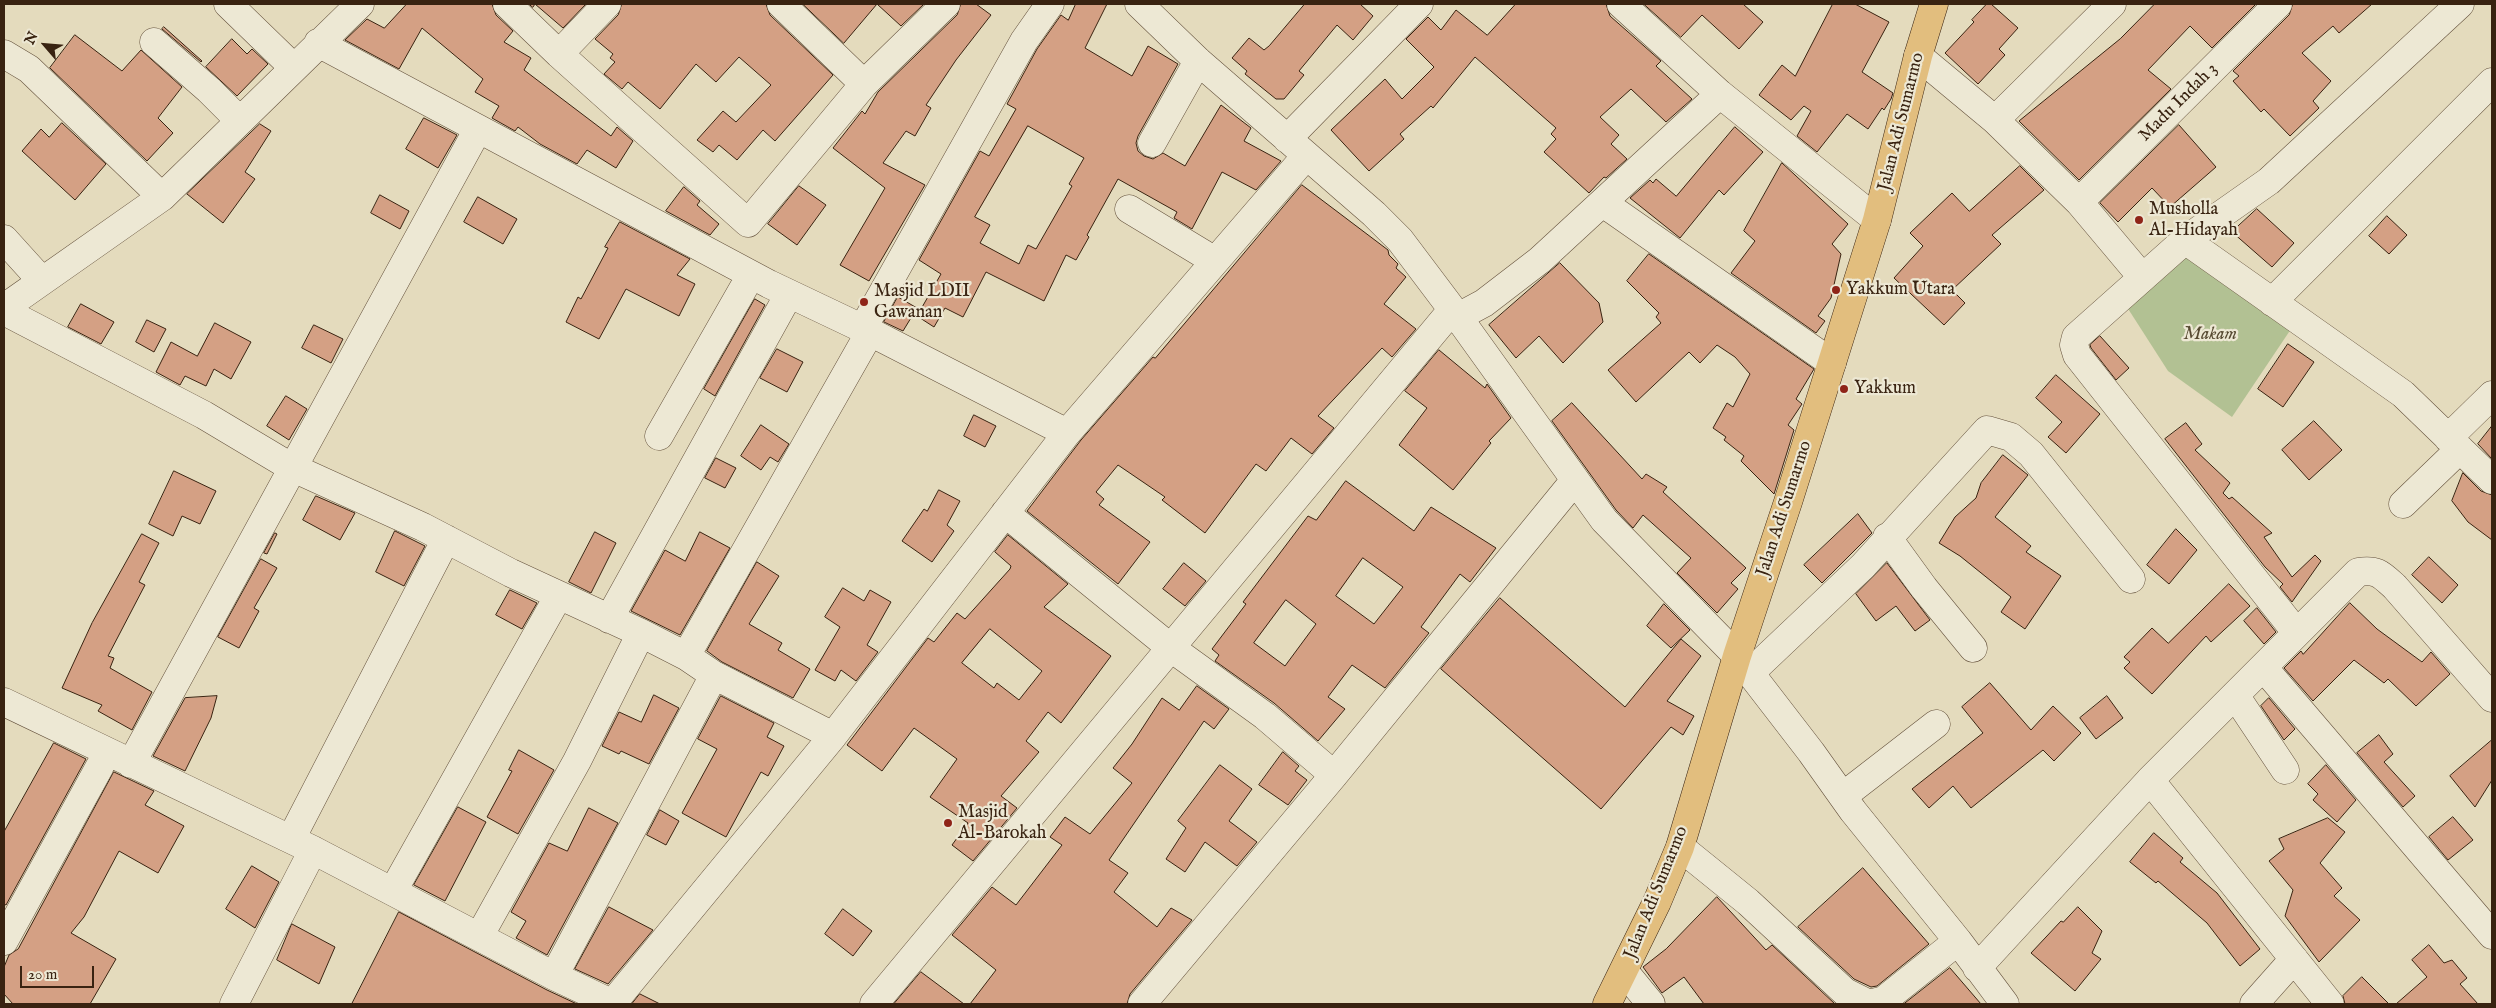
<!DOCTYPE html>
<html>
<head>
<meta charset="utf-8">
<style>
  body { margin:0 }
  #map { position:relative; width:2496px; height:1008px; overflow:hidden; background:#e4dbbd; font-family:"IM FELL English",serif }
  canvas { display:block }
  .frame { position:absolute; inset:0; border:5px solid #392311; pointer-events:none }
  .north { position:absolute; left:20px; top:20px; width:50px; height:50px; -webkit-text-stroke:4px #ede8d4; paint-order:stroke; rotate:297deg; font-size:14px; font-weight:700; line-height:20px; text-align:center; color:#392311 }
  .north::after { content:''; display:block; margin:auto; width:18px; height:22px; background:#392311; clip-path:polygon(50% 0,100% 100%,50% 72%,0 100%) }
  .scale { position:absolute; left:20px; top:966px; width:74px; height:22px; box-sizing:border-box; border:2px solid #392311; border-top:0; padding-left:6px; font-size:15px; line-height:18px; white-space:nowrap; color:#392311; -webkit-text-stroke:4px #ede8d4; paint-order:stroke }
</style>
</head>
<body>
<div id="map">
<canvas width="2496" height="1008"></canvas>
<div class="frame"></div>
<div class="north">N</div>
<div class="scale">20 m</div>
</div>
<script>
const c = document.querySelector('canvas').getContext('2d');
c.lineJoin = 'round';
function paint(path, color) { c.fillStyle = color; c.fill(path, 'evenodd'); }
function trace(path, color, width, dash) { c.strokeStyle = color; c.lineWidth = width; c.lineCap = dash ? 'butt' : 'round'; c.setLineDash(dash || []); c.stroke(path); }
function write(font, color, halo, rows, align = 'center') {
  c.font = font + ' "IM FELL English",serif'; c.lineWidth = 4.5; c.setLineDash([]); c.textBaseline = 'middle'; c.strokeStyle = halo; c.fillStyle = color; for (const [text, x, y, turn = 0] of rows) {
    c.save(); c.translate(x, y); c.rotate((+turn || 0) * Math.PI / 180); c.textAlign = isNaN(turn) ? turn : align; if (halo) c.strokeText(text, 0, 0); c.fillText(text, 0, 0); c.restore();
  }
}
const green = new Path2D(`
  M 2181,249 L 2291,329 L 2232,417 L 2168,371 L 2125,304 Z`);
const building = new Path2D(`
  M 407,4 L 492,4 L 496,15 L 513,31 L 504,42 L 531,58 L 524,70 L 611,136 L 617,127 L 633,141 L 616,168 L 587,150 L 577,164 L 540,144 L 518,127 L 515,131 L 492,118 L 499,106 L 475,92 L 483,79 L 422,28 L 399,69 L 345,40 L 367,19 L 384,28 Z
  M 529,4 L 586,4 L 563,28 L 535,4 L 533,7 Z
  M 622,4 L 766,4 L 770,15 L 833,75 L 775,141 L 763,130 L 737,160 L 719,145 L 713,152 L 697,140 L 723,111 L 736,122 L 771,85 L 739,57 L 716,82 L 696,64 L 660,109 L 628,82 L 622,89 L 604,74 L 615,62 L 610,58 L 613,54 L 595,39 L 618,15 Z
  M 803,4 L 924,4 L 901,26 L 877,4 L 844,43 Z
  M 961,4 L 976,4 L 991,15 L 956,60 L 926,105 L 931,108 L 915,136 L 906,131 L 883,163 L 925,185 L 869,281 L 840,265 L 885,188 L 833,148 L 862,111 L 865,114 L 878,92 L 957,15 Z
  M 1076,4 L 1107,4 L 1085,48 L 1132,76 L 1148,46 L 1178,64 L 1138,136 L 1136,143 L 1138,151 L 1144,156 L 1153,159 L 1163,153 L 1185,166 L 1221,105 L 1251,128 L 1244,141 L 1281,161 L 1256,190 L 1222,172 L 1192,229 L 1174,218 L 1177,212 L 1118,179 L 1087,235 L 1089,237 L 1076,260 L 1066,255 L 1044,301 L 986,272 L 963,317 L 945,308 L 934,327 L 917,316 L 941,274 L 919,260 L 980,151 L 989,156 L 1016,109 L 1007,104 L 1037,49 L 1061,15 L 1068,20 ZM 1028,126 L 1084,158 L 1069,184 L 1072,186 L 1036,249 L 1028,245 L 1019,264 L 980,243 L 990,225 L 975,217 Z
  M 1305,4 L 1360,4 L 1373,16 L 1353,40 L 1337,25 L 1299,71 L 1304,75 L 1284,99 L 1276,99 L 1245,74 L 1247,71 L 1232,58 L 1249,38 L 1264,50 L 1269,46 Z
  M 1516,4 L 1606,4 L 1610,16 L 1661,61 L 1656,66 L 1692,99 L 1666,122 L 1631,89 L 1600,117 L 1619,135 L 1611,144 L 1627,159 L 1606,178 L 1604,177 L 1589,193 L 1544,152 L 1556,139 L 1551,134 L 1556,128 L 1475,57 L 1433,108 L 1431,106 L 1400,134 L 1404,139 L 1369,171 L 1331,130 L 1385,79 L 1402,99 L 1434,67 L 1406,39 L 1428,17 L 1441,30 L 1456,10 L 1487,35 Z
  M 1644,4 L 1743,4 L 1763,22 L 1739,49 L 1702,15 L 1681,37 Z
  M 1833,4 L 1855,4 L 1889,22 L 1862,72 L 1893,93 L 1891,99 L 1884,110 L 1882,108 L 1868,129 L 1847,114 L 1817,152 L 1797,136 L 1811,111 L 1804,106 L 1791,120 L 1759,95 L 1782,65 L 1795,76 Z
  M 1987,4 L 1991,4 L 2018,28 L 1999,49 L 2005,55 L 1978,84 L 1945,53 L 1974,22 L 1972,20 Z
  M 2155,4 L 2256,4 L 2212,48 L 2190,26 L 2148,70 L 2171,89 L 2079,180 L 2019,121 L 2120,39 Z
  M 2293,4 L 2372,4 L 2339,33 L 2333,26 L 2302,53 L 2331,81 L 2313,101 L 2319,108 L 2290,136 L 2264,109 L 2261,112 L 2233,81 L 2239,76 L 2233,71 L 2289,15 Z
  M 164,27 L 202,61 L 201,62 L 162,29 Z
  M 75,35 L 122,71 L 141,50 L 182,87 L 158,118 L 173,133 L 147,161 L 50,68 Z
  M 232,39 L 247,54 L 252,49 L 268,64 L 237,96 L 206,67 Z
  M 424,118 L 457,135 L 438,168 L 406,149 Z
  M 62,123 L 106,164 L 75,200 L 22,151 L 41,129 L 49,137 Z
  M 260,124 L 271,131 L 245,172 L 255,179 L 223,223 L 187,194 Z
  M 2179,125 L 2216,167 L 2170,207 L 2152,188 L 2118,222 L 2100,203 Z
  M 1735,127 L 1763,152 L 1724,195 L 1719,190 L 1680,238 L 1630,198 L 1650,180 L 1653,183 L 1656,179 L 1676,196 Z
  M 1782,163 L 1848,224 L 1832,244 L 1841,254 L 1831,298 L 1818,316 L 1825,321 L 1816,333 L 1731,273 L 1755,241 L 1744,231 Z
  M 2020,166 L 2044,190 L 1992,235 L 2001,244 L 1952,290 L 1965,303 L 1944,325 L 1894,278 L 1923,246 L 1910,233 L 1952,193 L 1969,211 Z
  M 1302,185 L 1388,250 L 1389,255 L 1398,264 L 1396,268 L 1406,277 L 1384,304 L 1416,329 L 1392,357 L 1382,348 L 1318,416 L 1334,428 L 1312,454 L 1291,438 L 1266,471 L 1256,464 L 1205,533 L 1162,500 L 1165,497 L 1118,465 L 1096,492 L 1104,499 L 1099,505 L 1150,542 L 1118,584 L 1027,511 L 1081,440 L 1153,357 L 1155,358 Z
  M 799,186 L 826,205 L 797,245 L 768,224 Z
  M 684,187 L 700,201 L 697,205 L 719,224 L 710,235 L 666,211 Z
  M 380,195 L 409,211 L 400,229 L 371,213 Z
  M 478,197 L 517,219 L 503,244 L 464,222 Z
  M 2257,209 L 2294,243 L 2272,267 L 2232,232 Z
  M 2387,216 L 2407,235 L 2389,254 L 2369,236 Z
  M 620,222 L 690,259 L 677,275 L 695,284 L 679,316 L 626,289 L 599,339 L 566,322 L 578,297 L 581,299 L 608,248 L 605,247 Z
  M 1649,254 L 1814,369 L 1796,399 L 1802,404 L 1788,425 L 1794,430 L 1774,494 L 1741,461 L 1744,456 L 1724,440 L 1726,437 L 1713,428 L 1727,403 L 1733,407 L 1750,374 L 1735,357 L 1717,345 L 1700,363 L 1689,352 L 1636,402 L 1608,370 L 1661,323 L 1656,317 L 1659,313 L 1627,281 Z
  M 1560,263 L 1599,303 L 1603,322 L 1563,363 L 1539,336 L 1516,358 L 1489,325 Z
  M 898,297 L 917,308 L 903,331 L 884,322 Z
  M 755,299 L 765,305 L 715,396 L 704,389 Z
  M 81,304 L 114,322 L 101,344 L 68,327 Z
  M 147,320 L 166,329 L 154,352 L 136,342 Z
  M 215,323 L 251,342 L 231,379 L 214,369 L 206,386 L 185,376 L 180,385 L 156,372 L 171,342 L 197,356 Z
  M 314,325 L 343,339 L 331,363 L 302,348 Z
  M 2100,336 L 2129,368 L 2116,380 L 2091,348 L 2090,345 Z
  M 2288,344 L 2314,362 L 2283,407 L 2258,389 Z
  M 777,349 L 803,362 L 787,392 L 760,378 Z
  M 1439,350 L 1485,388 L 1487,384 L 1511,418 L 1489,441 L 1491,443 L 1453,490 L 1399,445 L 1427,408 L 1405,391 Z
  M 2056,375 L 2100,414 L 2066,453 L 2048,437 L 2062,422 L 2036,398 Z
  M 286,396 L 307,409 L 289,440 L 267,426 Z
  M 1572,403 L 1642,479 L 1646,474 L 1667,487 L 1663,492 L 1746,568 L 1731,583 L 1738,589 L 1717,613 L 1677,573 L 1691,558 L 1643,515 L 1633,528 L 1616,510 L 1552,421 Z
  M 974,415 L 996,426 L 985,447 L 964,436 Z
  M 2314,421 L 2342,450 L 2309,480 L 2282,450 Z
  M 2186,423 L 2202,444 L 2195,450 L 2230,483 L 2223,493 L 2229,499 L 2232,497 L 2272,533 L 2264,537 L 2292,577 L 2315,555 L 2321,561 L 2292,602 L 2280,587 L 2283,584 L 2265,567 L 2165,439 Z
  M 761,425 L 789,444 L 778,462 L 770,457 L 761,470 L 741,456 Z
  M 2492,426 L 2492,459 L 2478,444 Z
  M 2003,455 L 2028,475 L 1995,517 L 2031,546 L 2026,552 L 2061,576 L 2025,629 L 2001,612 L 2011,597 L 1960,556 L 1939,543 L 1955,517 L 1976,498 L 1981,483 Z
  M 716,458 L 736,468 L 725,488 L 705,478 Z
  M 174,471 L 216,491 L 200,524 L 182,516 L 173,536 L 149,524 Z
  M 2463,473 L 2481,491 L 2492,495 L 2492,540 L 2468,522 L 2452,501 Z
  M 1346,481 L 1414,531 L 1431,507 L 1496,548 L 1470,582 L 1460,574 L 1421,627 L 1429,633 L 1385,688 L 1352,665 L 1328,697 L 1345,709 L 1318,741 L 1274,703 L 1215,661 L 1219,655 L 1212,649 L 1246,604 L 1243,602 L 1308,516 L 1316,520 ZM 1363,558 L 1403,587 L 1374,624 L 1336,596 ZM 1286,600 L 1316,624 L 1285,666 L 1254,643 Z
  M 939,490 L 960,501 L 947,525 L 954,531 L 932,562 L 902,541 L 924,509 L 927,511 Z
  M 316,496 L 355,513 L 340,540 L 303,520 Z
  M 1858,514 L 1872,533 L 1822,583 L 1804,565 Z
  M 2176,529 L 2197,550 L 2169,584 L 2147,565 Z
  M 395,531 L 425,546 L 404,586 L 376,572 Z
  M 595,532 L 616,543 L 591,593 L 569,582 Z
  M 700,532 L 730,548 L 680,635 L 631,611 L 665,550 L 685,561 Z
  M 275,533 L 277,534 L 267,554 L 264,553 Z
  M 142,534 L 159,543 L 139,582 L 145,585 L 108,656 L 114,658 L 110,668 L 152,692 L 132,730 L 98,711 L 102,705 L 62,688 L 92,623 Z
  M 1008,535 L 1068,584 L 1044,607 L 1111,656 L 1061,723 L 1048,712 L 1026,741 L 1039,752 L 1001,796 L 1017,808 L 973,861 L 952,845 L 968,823 L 930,797 L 957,759 L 914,728 L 882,771 L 847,745 L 928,638 L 934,642 L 957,613 L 965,619 L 1010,569 L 1011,566 L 995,552 ZM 990,629 L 1042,671 L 1019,700 L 997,683 L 994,688 L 962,663 Z
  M 2429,557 L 2458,585 L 2442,603 L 2412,575 Z
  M 261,559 L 277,568 L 254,608 L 259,611 L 239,648 L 218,637 Z
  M 757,562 L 779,576 L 749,624 L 782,643 L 778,650 L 810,669 L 793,698 L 722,662 L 707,651 Z
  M 1184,563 L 1206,581 L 1185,606 L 1163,589 Z
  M 1887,563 L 1930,620 L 1915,631 L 1896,606 L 1876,621 L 1856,594 Z
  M 2229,584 L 2250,606 L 2211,642 L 2206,636 L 2152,694 L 2124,668 L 2130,662 L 2124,657 L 2152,628 L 2168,643 Z
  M 843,588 L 864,601 L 870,590 L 891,602 L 867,645 L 878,652 L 856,681 L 841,670 L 835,681 L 815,670 L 840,627 L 825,617 Z
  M 510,590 L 537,603 L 522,629 L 496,615 Z
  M 1500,598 L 1625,707 L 1681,639 L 1701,656 L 1667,701 L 1694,716 L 1683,735 L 1671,727 L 1601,809 L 1441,669 Z
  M 2350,603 L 2377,629 L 2422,662 L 2431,652 L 2450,674 L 2416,706 L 2388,679 L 2384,683 L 2354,660 L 2313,701 L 2284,668 L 2301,651 L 2303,654 Z
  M 1664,604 L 1690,630 L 1671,648 L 1647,626 Z
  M 2257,608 L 2276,632 L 2264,644 L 2244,621 Z
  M 1990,683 L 2031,730 L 2053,706 L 2081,733 L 2054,761 L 2043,750 L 1971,808 L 1953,786 L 1929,808 L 1912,789 L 1983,733 L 1962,707 Z
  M 1197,686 L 1229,709 L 1214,729 L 1204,721 L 1109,860 L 1128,873 L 1114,892 L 1157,927 L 1171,908 L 1192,920 L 1130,994 L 1127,1004 L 970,1004 L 996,970 L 952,935 L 992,887 L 1016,905 L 1062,845 L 1050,837 L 1065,817 L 1090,834 L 1132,783 L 1113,768 L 1132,744 L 1162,698 L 1179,710 Z
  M 654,695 L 679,708 L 649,764 L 621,751 L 619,754 L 602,746 L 619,712 L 641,722 Z
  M 217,696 L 211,718 L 185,771 L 153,756 L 185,698 Z
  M 721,696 L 774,723 L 767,737 L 784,746 L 768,776 L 761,772 L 726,837 L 682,813 L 717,749 L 698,739 Z
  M 2107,696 L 2123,718 L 2096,739 L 2080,718 Z
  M 2269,698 L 2295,729 L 2284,740 L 2261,706 Z
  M 2379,735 L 2393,754 L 2384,762 L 2415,796 L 2403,807 L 2357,753 Z
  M 2492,740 L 2492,780 L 2475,807 L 2450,776 Z
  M 54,743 L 86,759 L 6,905 L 4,904 L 4,832 Z
  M 519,750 L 554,770 L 518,834 L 487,817 L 512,771 L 509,770 Z
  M 1283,752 L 1299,766 L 1295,771 L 1307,780 L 1288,805 L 1259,785 Z
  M 1220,765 L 1252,789 L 1229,821 L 1257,842 L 1237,866 L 1205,842 L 1185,872 L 1166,859 L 1186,828 L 1178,821 Z
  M 2326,765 L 2356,800 L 2337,822 L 2313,800 L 2318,794 L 2308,784 Z
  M 114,772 L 154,791 L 145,805 L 184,826 L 158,873 L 119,851 L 84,917 L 71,933 L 116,959 L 90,1004 L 13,1004 L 4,994 L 4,967 L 9,955 L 18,949 Z
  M 458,807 L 486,822 L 445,901 L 414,885 Z
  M 589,808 L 618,823 L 547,955 L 516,938 L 526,921 L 511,912 L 549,843 L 567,851 Z
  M 660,810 L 679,821 L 666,845 L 647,835 Z
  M 2453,817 L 2473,840 L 2448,860 L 2429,837 Z
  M 2328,818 L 2345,832 L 2320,863 L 2342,888 L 2334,896 L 2360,920 L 2319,962 L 2285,916 L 2293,890 L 2269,861 L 2284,849 L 2279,839 Z
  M 2154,833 L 2183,858 L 2180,862 L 2217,893 L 2260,949 L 2240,966 L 2207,923 L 2158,881 L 2156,883 L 2130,862 Z
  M 252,866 L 279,882 L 255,928 L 226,909 Z
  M 1863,868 L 1929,944 L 1877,986 L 1871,987 L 1854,979 L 1798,927 Z
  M 1717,897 L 1766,950 L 1772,945 L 1835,1004 L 1704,1004 L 1684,977 L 1662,993 L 1643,967 L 1666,949 Z
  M 609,907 L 653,930 L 608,984 L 575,969 Z
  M 2078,907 L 2102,931 L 2092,953 L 2101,959 L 2075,991 L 2031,953 L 2061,921 L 2063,922 Z
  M 843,909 L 872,931 L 853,956 L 825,934 Z
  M 399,912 L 547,990 L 577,1004 L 352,1004 Z
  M 292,924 L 335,947 L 319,984 L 277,960 Z
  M 2429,945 L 2444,963 L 2452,960 L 2467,978 L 2460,984 L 2478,1004 L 2396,1004 L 2427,977 L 2412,960 Z
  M 1950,968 L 1981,1004 L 1904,1004 Z
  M 921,972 L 964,1004 L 894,1004 Z
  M 2362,977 L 2389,1004 L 2345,1004 L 2343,996 Z
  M 640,994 L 660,1004 L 632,1004 Z`);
const minor = new Path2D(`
  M 228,4 L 293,67
  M 507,4 L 559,54 L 748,223 L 864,84 L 946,4
  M 781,4 L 864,84
  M 1139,4 L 1198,61 L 1374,214 L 1400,240 L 1458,317 L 1604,520 L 1737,656 L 1811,752 L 1853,811 L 1958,941 L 2005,1004
  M 1621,4 L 1720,94 L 1877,220
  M 154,42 L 209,90 L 239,120
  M 318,43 L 769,284 L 870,332 L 1067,433
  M 4,54 L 29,69 L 162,197
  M 559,54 L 607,4
  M 1918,56 L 1995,120 L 2079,202 L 2142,277
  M 1995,120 L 2112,4
  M 1287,139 L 1419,4
  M 1152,143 L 1198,61
  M 2079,202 L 2278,4
  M 1603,203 L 1832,363
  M 1129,209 L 1215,261
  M 4,239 L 42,281
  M 2185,240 L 2269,181 L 2460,4
  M 2272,302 L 2492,82
  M 4,308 L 162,197 L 360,4
  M 4,311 L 204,415 L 291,467 L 423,527 L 511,573 L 641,633 L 686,656 L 714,675 L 833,736
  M 1458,317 L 1484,303 L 1540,260 L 1720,94
  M 863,328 L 1024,41 L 1050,4
  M 659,436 L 751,275
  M 2448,438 L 2492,395
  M 2403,504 L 2460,449
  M 1005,513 L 1171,648 L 1265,716 L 1334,775
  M 1887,537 L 1924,588 L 1973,648
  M 609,619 L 789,294
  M 2296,632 L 2077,355 L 2074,345 L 2076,337 L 2185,240 L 2403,394 L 2492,480
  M 686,656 L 870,332
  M 2263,667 L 2492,935
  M 1750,673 L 1863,566 L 1987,430 L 2011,437 L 2031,454 L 2131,579
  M 2235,695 L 2285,770
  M 4,702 L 313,850 L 554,976 L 613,1004
  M 131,764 L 478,129
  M 2150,780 L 2330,1004
  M 1843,796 L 1936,724
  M 291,839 L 446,539
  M 1680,847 L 1748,902 L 1845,992 L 1869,1004 L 1884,1000 L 1958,941
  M 393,891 L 559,595
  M 480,935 L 577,761 L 641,633
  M 4,941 L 100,766
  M 1977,968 L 2150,780 L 2358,572 C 2377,569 2381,574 2395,587 L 2492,698
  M 1624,971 L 1651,1004
  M 554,976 L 714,675
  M 234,1004 L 313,850
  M 612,1004 L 833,736 L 1067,433 L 1306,156
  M 874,1004 L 1452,310
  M 1142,1004 L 1334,775 L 1575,480
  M 2254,1004 L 2294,959`);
const major = new Path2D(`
  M 1607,1004 L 1657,902 L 1680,847 L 1737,656 L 1788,502 L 1877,220 L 1918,56 L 1934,4`);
const markers = [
  [2139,220,5,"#8f2418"],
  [1836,290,5,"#8f2418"],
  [864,302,5,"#8f2418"],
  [1844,389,5,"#8f2418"],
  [948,823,5,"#8f2418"]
];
const streetNames = [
  ["Madu Indah 3",2179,103,-45],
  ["Jalan Adi Sumarmo",1902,122,-76],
  ["Jalan Adi Sumarmo",1785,509,-72],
  ["Jalan Adi Sumarmo",1657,893,-68]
];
const poiNames = [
  ["Musholla",2149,210],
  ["Al-Hidayah",2149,231],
  ["Yakkum Utara",1846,290],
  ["Masjid LDII",874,292],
  ["Gawanan",874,313],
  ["Yakkum",1854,389],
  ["Masjid",958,813],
  ["Al-Barokah",958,834]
];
const parkNames = [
  ["Makam",2210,335]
];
paint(green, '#b2c193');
paint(building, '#d4a084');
trace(building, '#392311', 1);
trace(minor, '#64513c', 29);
trace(major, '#392311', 29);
trace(minor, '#ede8d4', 28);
trace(major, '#e2be7e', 28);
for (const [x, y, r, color] of markers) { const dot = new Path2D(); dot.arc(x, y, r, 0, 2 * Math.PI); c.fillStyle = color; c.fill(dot); trace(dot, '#ede8d4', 2); }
write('18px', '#392311', '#ede8d4', streetNames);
write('18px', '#392311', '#ede8d4', poiNames, 'left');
write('italic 18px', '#574a32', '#ede8d4', parkNames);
</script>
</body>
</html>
